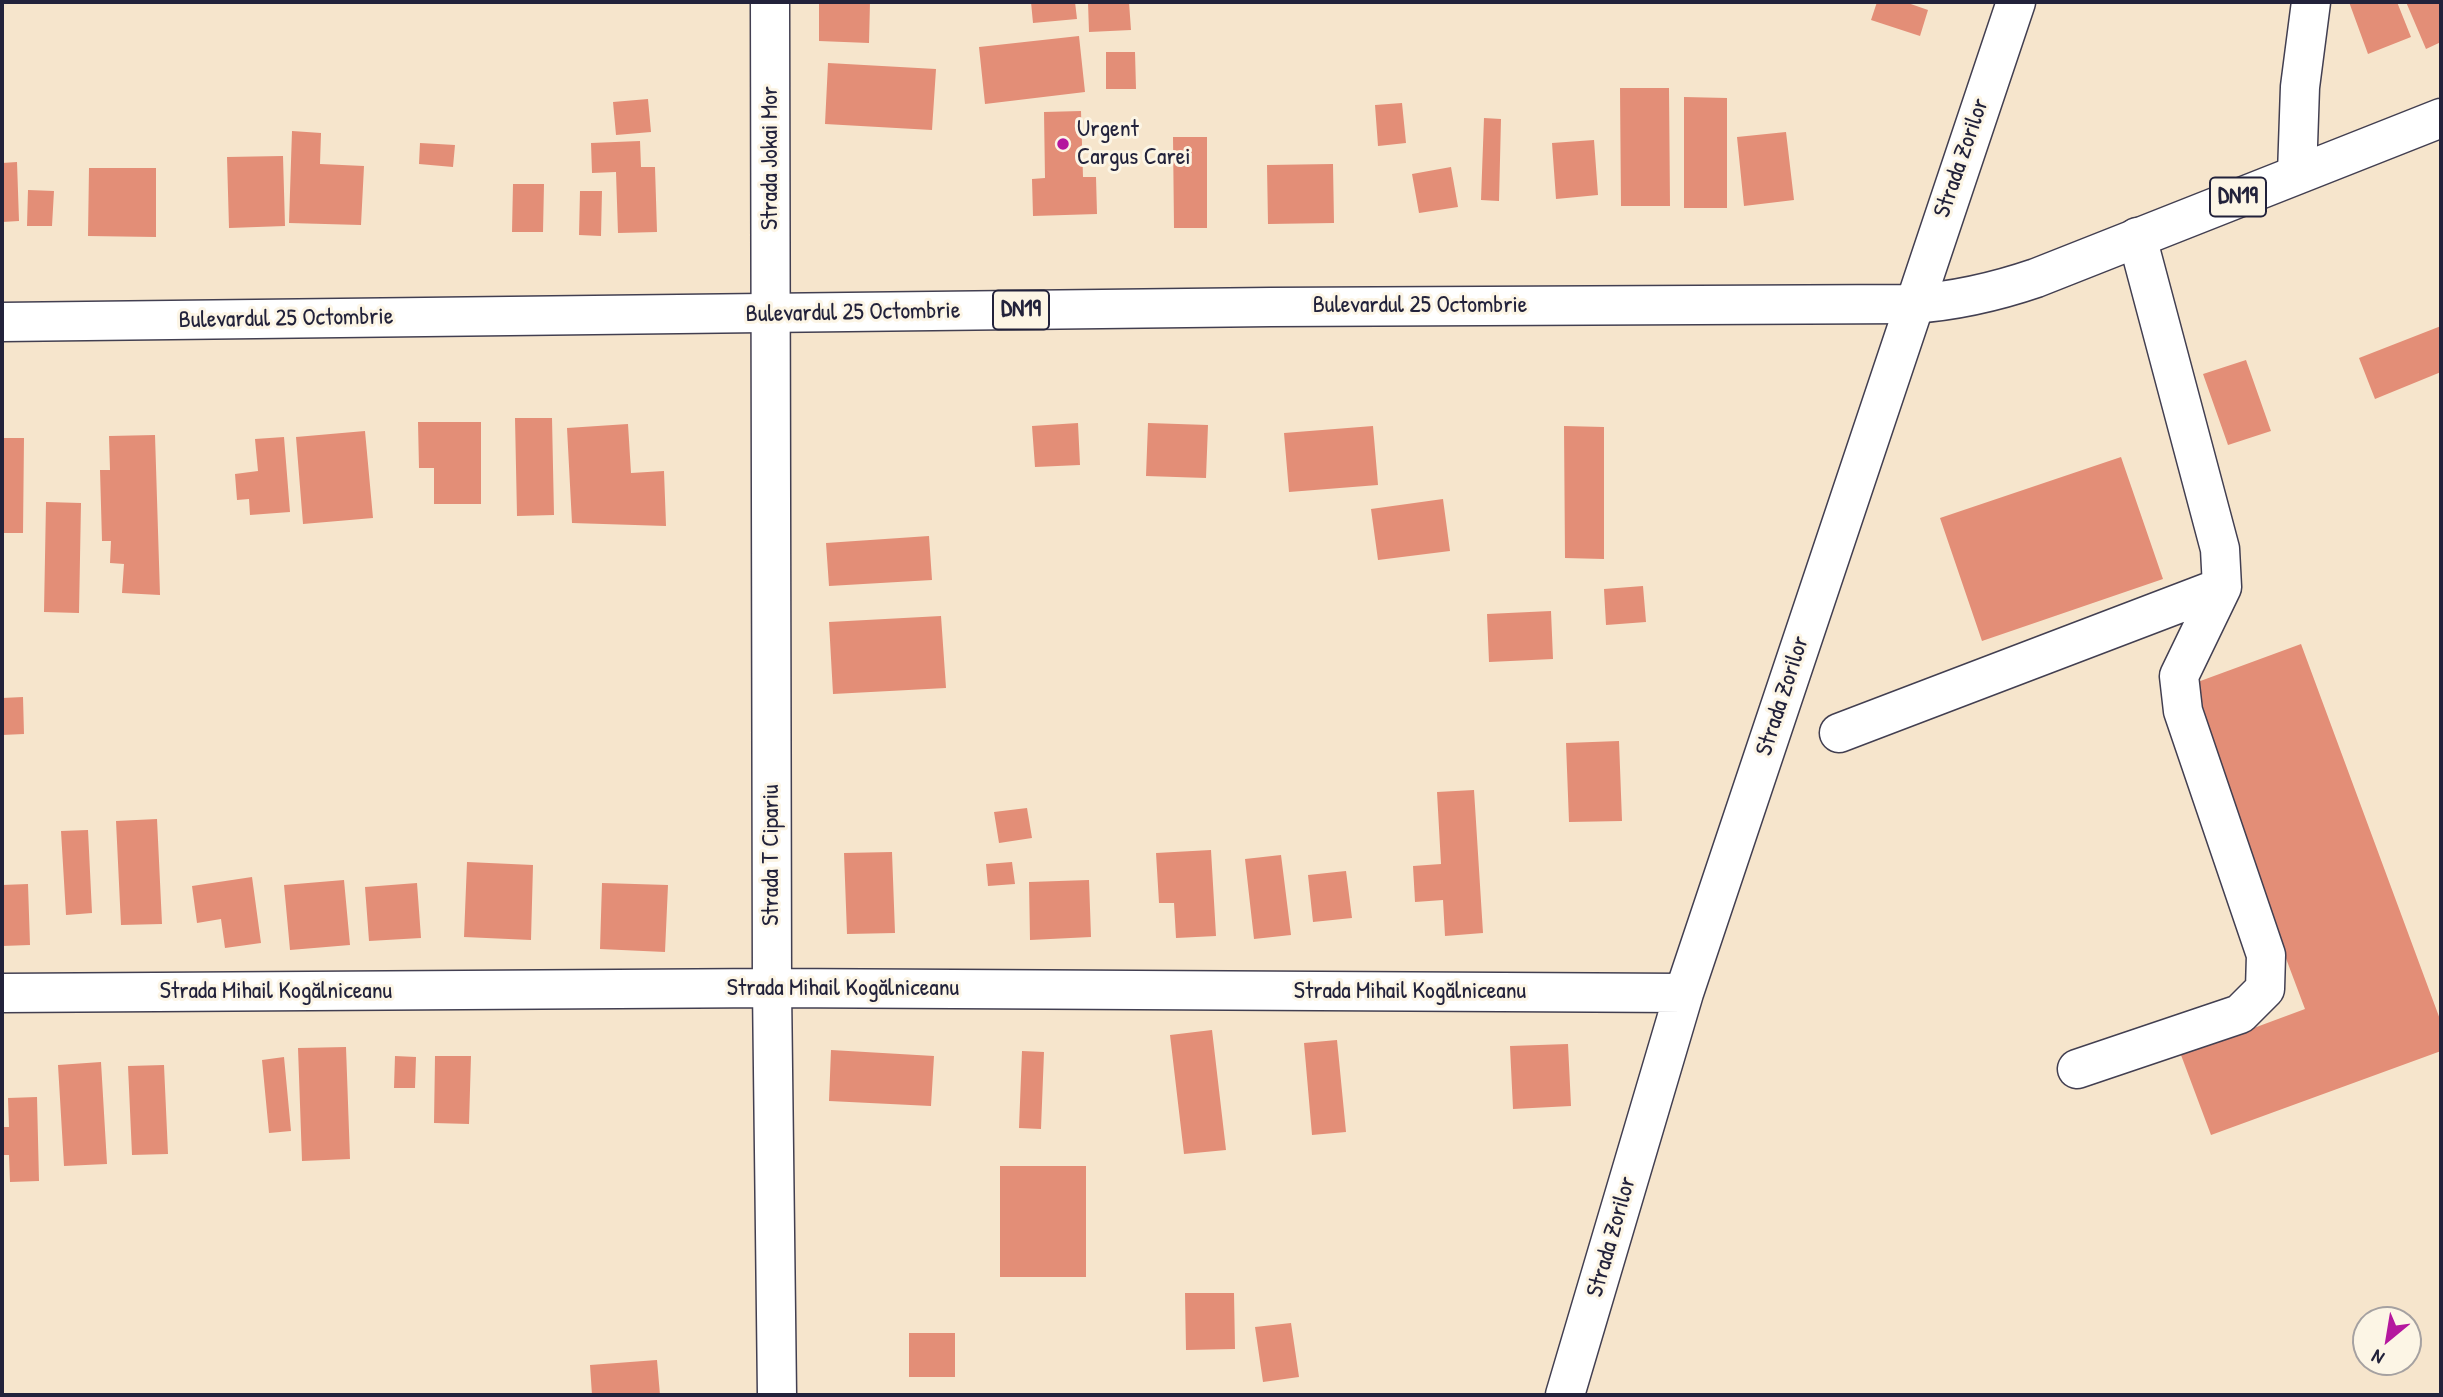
<!DOCTYPE html>
<html>
<head>
<meta charset="utf-8">
<style>
  body { margin:0 }
  #map { position:relative; width:2443px; height:1397px; overflow:hidden; background:#f6e5cc; font-family:"Patrick Hand",sans-serif }
  canvas { display:block }
  .frame { position:absolute; inset:0; border:4px solid #22223b; pointer-events:none }
  .north { position:absolute; left:2352px; top:1306px; width:70px; height:70px; box-sizing:border-box; background:#fcf5e5; border:2px solid #a5a1a1; border-radius:50%; rotate:210deg; font-size:19px; font-weight:700; line-height:28px; text-align:center; color:#22223b }
  .north::after { content:''; display:block; margin:auto; width:24px; height:32px; background:#b5179e; clip-path:polygon(50% 0,100% 100%,50% 72%,0 100%) }
</style>
</head>
<body>
<div id="map">
<canvas width="2443" height="1397"></canvas>
<div class="frame"></div>
<div class="north">N</div>
</div>
<script>
const c = document.querySelector('canvas').getContext('2d');
c.lineJoin = 'round';
function paint(path, color) { c.fillStyle = color; c.fill(path, 'evenodd'); }
function trace(path, color, width, dash) { c.strokeStyle = color; c.lineWidth = width; c.lineCap = dash ? 'butt' : 'round'; c.setLineDash(dash || []); c.stroke(path); }
function write(font, color, halo, rows, align = 'center') {
  c.font = font + ' "Patrick Hand",sans-serif'; c.lineWidth = 6; c.setLineDash([]); c.textBaseline = 'middle'; c.strokeStyle = halo; c.fillStyle = color; for (const [text, x, y, turn = 0] of rows) {
    c.save(); c.translate(x, y); c.rotate((+turn || 0) * Math.PI / 180); c.textAlign = isNaN(turn) ? turn : align; if (halo) c.strokeText(text, 0, 0); c.fillText(text, 0, 0); c.restore();
  }
}
const building = new Path2D(`
  M 819,2 L 870,2 L 869,43 L 819,41 Z
  M 1031,2 L 1075,2 L 1077,19 L 1033,23 Z
  M 1088,2 L 1129,2 L 1131,30 L 1089,32 Z
  M 1877,2 L 1905,2 L 1928,10 L 1920,36 L 1871,20 Z
  M 2349,2 L 2397,2 L 2411,37 L 2368,54 Z
  M 2406,2 L 2441,2 L 2441,42 L 2426,49 Z
  M 1079,36 L 1085,92 L 985,104 L 979,47 Z
  M 1106,52 L 1135,52 L 1136,89 L 1106,89 Z
  M 828,63 L 936,69 L 932,130 L 825,124 Z
  M 1620,88 L 1669,88 L 1670,206 L 1621,206 Z
  M 1684,97 L 1727,98 L 1727,208 L 1684,208 Z
  M 648,99 L 651,132 L 616,135 L 613,102 Z
  M 1402,103 L 1406,143 L 1378,146 L 1375,105 Z
  M 1081,111 L 1083,177 L 1096,177 L 1097,214 L 1033,216 L 1032,179 L 1045,178 L 1044,112 Z
  M 1484,118 L 1501,119 L 1499,201 L 1481,200 Z
  M 292,131 L 321,133 L 320,164 L 364,166 L 361,225 L 289,223 Z
  M 1786,132 L 1794,200 L 1744,206 L 1737,137 Z
  M 1173,137 L 1207,137 L 1207,228 L 1174,228 Z
  M 1594,140 L 1598,195 L 1556,199 L 1552,143 Z
  M 640,141 L 641,167 L 655,167 L 657,232 L 618,233 L 616,172 L 592,173 L 591,143 Z
  M 420,143 L 455,145 L 453,167 L 419,164 Z
  M 283,156 L 285,226 L 229,228 L 227,157 Z
  M 17,162 L 19,221 L 2,222 L 2,163 Z
  M 1333,164 L 1334,223 L 1268,224 L 1267,165 Z
  M 1451,167 L 1458,207 L 1419,213 L 1412,174 Z
  M 89,168 L 156,168 L 156,237 L 88,236 Z
  M 513,184 L 544,184 L 543,232 L 512,232 Z
  M 28,190 L 54,191 L 52,226 L 27,226 Z
  M 580,191 L 602,191 L 601,236 L 579,235 Z
  M 2441,326 L 2441,372 L 2375,399 L 2359,358 Z
  M 2246,360 L 2271,431 L 2228,445 L 2203,374 Z
  M 515,418 L 552,418 L 554,515 L 517,516 Z
  M 418,422 L 481,422 L 481,504 L 434,504 L 434,468 L 419,468 Z
  M 1078,423 L 1080,465 L 1035,467 L 1032,426 Z
  M 1148,423 L 1208,425 L 1206,478 L 1146,476 Z
  M 628,424 L 631,473 L 664,471 L 666,526 L 572,523 L 567,428 Z
  M 1373,426 L 1378,485 L 1289,492 L 1284,433 Z
  M 1564,426 L 1604,427 L 1604,559 L 1565,558 Z
  M 365,431 L 373,518 L 303,524 L 296,437 Z
  M 155,435 L 160,595 L 122,593 L 124,564 L 110,563 L 111,541 L 102,541 L 100,470 L 110,470 L 109,436 Z
  M 284,437 L 290,512 L 250,515 L 249,499 L 237,500 L 235,474 L 258,471 L 255,439 Z
  M 2,438 L 24,438 L 23,533 L 2,533 Z
  M 2121,457 L 2163,579 L 1982,641 L 1940,518 Z
  M 1443,499 L 1450,551 L 1378,560 L 1371,509 Z
  M 46,502 L 81,503 L 79,613 L 44,612 Z
  M 929,536 L 932,580 L 829,586 L 826,543 Z
  M 1643,586 L 1646,622 L 1606,625 L 1604,589 Z
  M 1551,611 L 1553,659 L 1489,662 L 1487,614 Z
  M 941,616 L 946,688 L 833,694 L 829,622 Z
  M 2301,644 L 2441,1022 L 2441,1051 L 2211,1135 L 2181,1055 L 2305,1009 L 2184,687 Z
  M 23,697 L 24,734 L 2,735 L 2,698 Z
  M 1619,741 L 1622,821 L 1569,822 L 1566,743 Z
  M 1474,790 L 1483,933 L 1445,936 L 1443,900 L 1415,902 L 1413,866 L 1441,864 L 1437,792 Z
  M 1027,808 L 1032,838 L 999,843 L 994,812 Z
  M 157,819 L 162,924 L 121,925 L 116,821 Z
  M 88,830 L 92,913 L 66,915 L 61,831 Z
  M 1211,850 L 1216,936 L 1176,938 L 1174,903 L 1159,903 L 1156,853 Z
  M 892,852 L 895,933 L 847,934 L 844,853 Z
  M 1281,855 L 1291,935 L 1254,939 L 1245,859 Z
  M 467,862 L 533,865 L 531,940 L 464,937 Z
  M 1012,862 L 1015,884 L 988,886 L 986,864 Z
  M 1346,871 L 1352,918 L 1313,922 L 1308,875 Z
  M 252,877 L 261,943 L 225,948 L 221,919 L 197,923 L 192,886 Z
  M 344,880 L 350,945 L 290,950 L 284,885 Z
  M 1089,880 L 1091,937 L 1030,940 L 1029,882 Z
  M 417,883 L 421,938 L 369,941 L 365,887 Z
  M 602,883 L 668,885 L 665,952 L 600,949 Z
  M 28,884 L 30,945 L 2,946 L 2,885 Z
  M 1212,1030 L 1226,1150 L 1184,1154 L 1170,1035 Z
  M 1337,1040 L 1346,1132 L 1312,1135 L 1304,1043 Z
  M 1568,1044 L 1571,1106 L 1513,1109 L 1510,1046 Z
  M 346,1047 L 350,1159 L 302,1161 L 298,1048 Z
  M 831,1050 L 934,1056 L 931,1106 L 829,1101 Z
  M 1022,1051 L 1044,1052 L 1041,1129 L 1019,1128 Z
  M 395,1056 L 416,1057 L 415,1088 L 394,1088 Z
  M 435,1056 L 471,1056 L 469,1124 L 434,1123 Z
  M 284,1057 L 291,1131 L 269,1133 L 262,1060 Z
  M 101,1062 L 107,1164 L 64,1166 L 58,1065 Z
  M 164,1065 L 168,1154 L 132,1155 L 128,1066 Z
  M 37,1097 L 39,1181 L 10,1182 L 9,1155 L 2,1155 L 2,1127 L 9,1127 L 8,1098 Z
  M 1000,1166 L 1086,1166 L 1086,1277 L 1000,1277 Z
  M 1185,1293 L 1234,1293 L 1235,1349 L 1186,1350 Z
  M 1291,1323 L 1299,1377 L 1263,1382 L 1255,1327 Z
  M 909,1333 L 955,1333 L 955,1377 L 909,1377 Z
  M 657,1360 L 660,1395 L 592,1395 L 590,1365 Z`);
const minor = new Path2D(`
  M 770,2 L 772,988 L 777,1395
  M 2297,174 L 2300,87 L 2311,2
  M 1839,733 L 2222,587
  M 2,993 L 772,988 L 1684,993
  M 2077,1069 L 2240,1014 L 2265,989 L 2266,955 L 2183,711 L 2179,676 L 2222,587 L 2220,549 L 2137,237
  M 1565,1395 L 1684,993 L 2016,2`);
const major = new Path2D(`
  M 2,322 L 1271,307 L 1912,304 C 1956,301 1995,292 2036,278 L 2441,118`);
const markers = [
  [1063,144,7,"#b5179e"]
];
const shields = [
  [2238,197,56],
  [1021,310,56]
];
const shieldNames = [
  ["DN19",2238,197],
  ["DN19",1021,310]
];
const poiNames = [
  ["Urgent",1077,130],
  ["Cargus Carei",1077,158]
];
const streetNames = [
  ["Strada Jokai Mor",771,158,-90],
  ["Strada Zorilor",1962,158,-71],
  ["Bulevardul 25 Octombrie",1420,306],
  ["Bulevardul 25 Octombrie",853,313,-1],
  ["Bulevardul 25 Octombrie",286,319,-1],
  ["Strada Zorilor",1783,696,-72],
  ["Strada T Cipariu",772,855,-90],
  ["Strada Mihail Kogălniceanu",843,989],
  ["Strada Mihail Kogălniceanu",276,992],
  ["Strada Mihail Kogălniceanu",1410,992],
  ["Strada Zorilor",1612,1237,-74]
];
paint(building, '#e38e77');
trace(minor, '#423f51', 41);
trace(major, '#423f51', 41);
trace(minor, '#fff', 38);
trace(major, '#fff', 38);
for (const [x, y, r, color] of markers) { const dot = new Path2D(); dot.arc(x, y, r, 0, 2 * Math.PI); c.fillStyle = color; c.fill(dot); trace(dot, '#fcf5e5', 2.5); }
for (const [x, y, w] of shields) { const box = new Path2D(); box.roundRect(x - w / 2, y - 19.5, w, 39, 5); c.fillStyle = '#fcf5e5'; c.fill(box); trace(box, '#22223b', 2); }
write('bold 23px', '#22223b', null, shieldNames);
write('24px', '#22223b', '#fcf5e5', poiNames, 'left');
write('24px', '#22223b', '#fcf5e5', streetNames);
</script>
</body>
</html>
